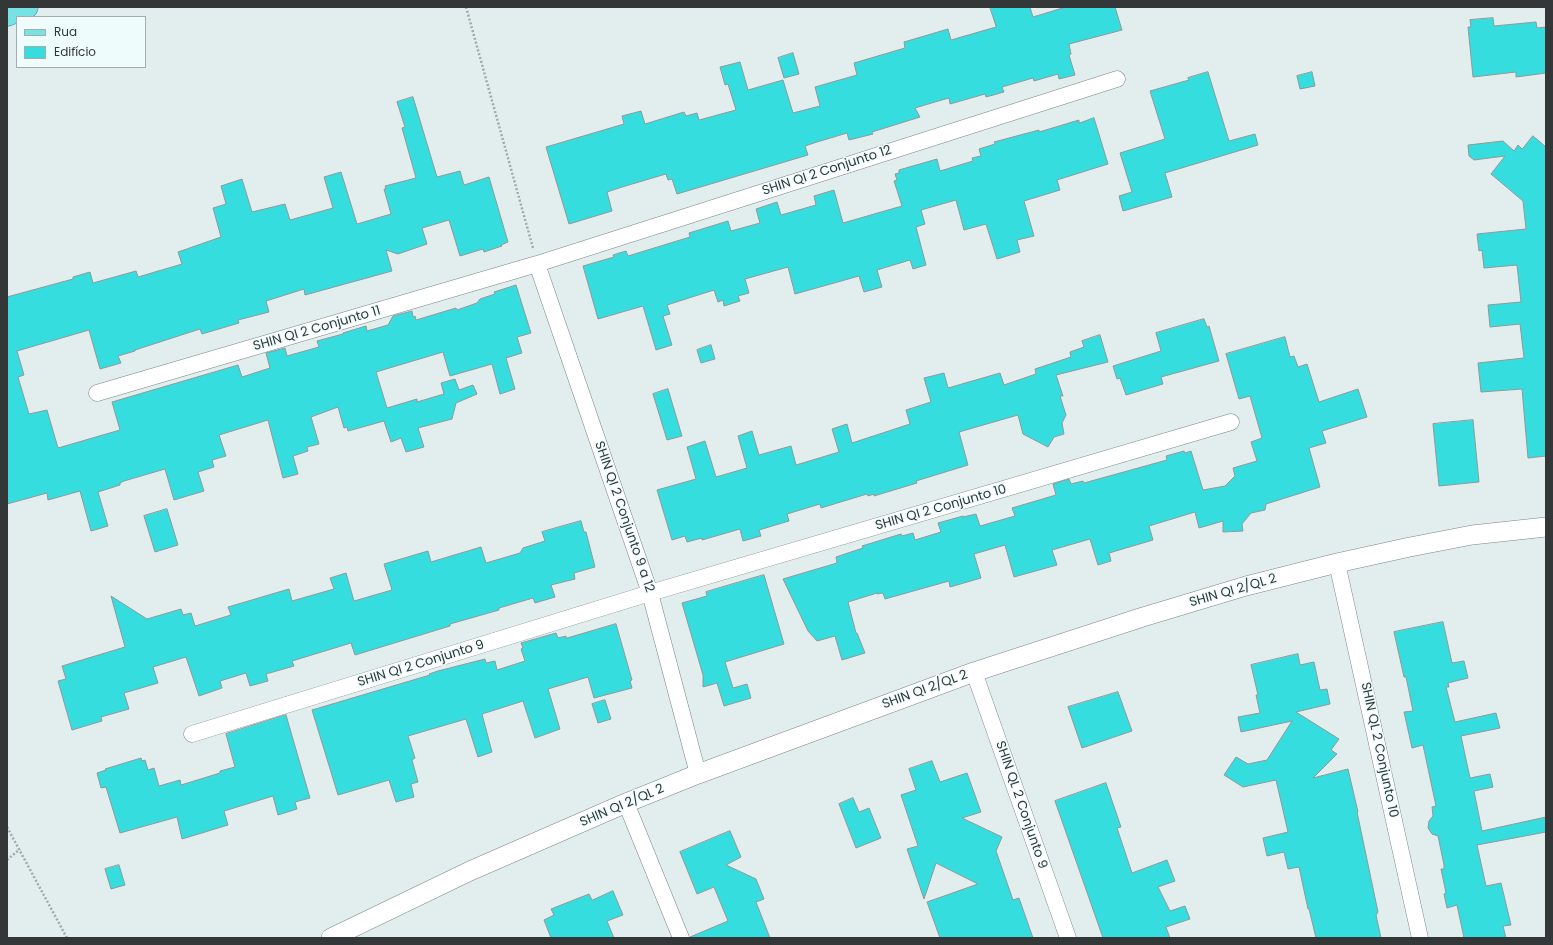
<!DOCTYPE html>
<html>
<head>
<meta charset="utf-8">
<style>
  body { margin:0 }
  #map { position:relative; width:1553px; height:945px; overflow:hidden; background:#e2eeee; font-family:Poppins,sans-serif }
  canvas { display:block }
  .frame { position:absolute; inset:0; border:8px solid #333737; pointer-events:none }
  .legend { position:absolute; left:16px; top:16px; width:130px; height:52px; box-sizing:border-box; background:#effcfc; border:1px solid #a4adad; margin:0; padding:5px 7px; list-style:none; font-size:12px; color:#333737 }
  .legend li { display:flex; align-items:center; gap:8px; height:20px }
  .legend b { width:20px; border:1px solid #a4adad }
</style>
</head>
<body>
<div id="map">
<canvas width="1553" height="945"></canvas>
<div class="frame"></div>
<ul class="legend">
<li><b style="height:5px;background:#77e2e3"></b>Rua</li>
<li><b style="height:11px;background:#36ddde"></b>Edifício</li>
</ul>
</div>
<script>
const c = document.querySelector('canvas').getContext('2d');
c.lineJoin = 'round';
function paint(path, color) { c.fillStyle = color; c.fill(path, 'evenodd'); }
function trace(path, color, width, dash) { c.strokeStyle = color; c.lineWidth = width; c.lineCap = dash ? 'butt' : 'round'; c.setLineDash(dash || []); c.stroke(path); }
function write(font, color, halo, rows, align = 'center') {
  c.font = font + ' Poppins,sans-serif'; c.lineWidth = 3; c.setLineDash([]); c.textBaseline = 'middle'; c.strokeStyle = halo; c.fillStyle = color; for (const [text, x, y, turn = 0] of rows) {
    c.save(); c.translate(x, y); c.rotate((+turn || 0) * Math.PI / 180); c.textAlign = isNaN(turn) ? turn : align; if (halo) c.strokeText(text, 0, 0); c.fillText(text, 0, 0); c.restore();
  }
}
const building = new Path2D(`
  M 990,7 L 1030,7 L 1033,17 L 1066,7 L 1115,7 L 1122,30 L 1069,44 L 1071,54 L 1069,55 L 1075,75 L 1059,79 L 1058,74 L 1034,81 L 1033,78 L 1002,87 L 1004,92 L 986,97 L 985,94 L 950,104 L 949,98 L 935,102 L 915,108 L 920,117 L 872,132 L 873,134 L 849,140 L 847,133 L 817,142 L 805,146 L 808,155 L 677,194 L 672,179 L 668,180 L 666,174 L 622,187 L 607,192 L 612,211 L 569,224 L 546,147 L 624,124 L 622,116 L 641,111 L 645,124 L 684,112 L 686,116 L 697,113 L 699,120 L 736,110 L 728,84 L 725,85 L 720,67 L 740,62 L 748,90 L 783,80 L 793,113 L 820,106 L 815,87 L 857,75 L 854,63 L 905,48 L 904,42 L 948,29 L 951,40 L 996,27 Z
  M 1493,18 L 1494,26 L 1536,22 L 1537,28 L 1546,27 L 1546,73 L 1516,77 L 1516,72 L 1473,77 L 1468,27 L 1471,27 L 1470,20 Z
  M 793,53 L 799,74 L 784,78 L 778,58 Z
  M 1208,72 L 1229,141 L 1255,134 L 1258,145 L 1165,173 L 1172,197 L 1123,211 L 1119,196 L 1132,192 L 1120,153 L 1165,139 L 1150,91 L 1189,80 L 1188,78 Z
  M 1312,72 L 1315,86 L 1300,89 L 1297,76 Z
  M 413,97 L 437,177 L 460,171 L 464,185 L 489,177 L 508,242 L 501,245 L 502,246 L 484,252 L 483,249 L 460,256 L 449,220 L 422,228 L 427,244 L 398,254 L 386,250 L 392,271 L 305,295 L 304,289 L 266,301 L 269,312 L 238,320 L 239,323 L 202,334 L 200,329 L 135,350 L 135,351 L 118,356 L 121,363 L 100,369 L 89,330 L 17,351 L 24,375 L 18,377 L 29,414 L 47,410 L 58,448 L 120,430 L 112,402 L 238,365 L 242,377 L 270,368 L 266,353 L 285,348 L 287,356 L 319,347 L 317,341 L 343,334 L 343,333 L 366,326 L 367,331 L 388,325 L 393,316 L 412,311 L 413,317 L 415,316 L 416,320 L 456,308 L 457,310 L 477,303 L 480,299 L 495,294 L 494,292 L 516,285 L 531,333 L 517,337 L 522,353 L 506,358 L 515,389 L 500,394 L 492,364 L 450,376 L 443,352 L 376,372 L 387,408 L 417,399 L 417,402 L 444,394 L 441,383 L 455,379 L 459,390 L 473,385 L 477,394 L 456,403 L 452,419 L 418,428 L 424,447 L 406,452 L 401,438 L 391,442 L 384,421 L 348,431 L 347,427 L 344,428 L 338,407 L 311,417 L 319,444 L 307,447 L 308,451 L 293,456 L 298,474 L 283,478 L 268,420 L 219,435 L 226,456 L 212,460 L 214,467 L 198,472 L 204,491 L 174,500 L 165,469 L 124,481 L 120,483 L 120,485 L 98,492 L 108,526 L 91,531 L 80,491 L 48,500 L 47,493 L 7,504 L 7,297 L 73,279 L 73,277 L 90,272 L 93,283 L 136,271 L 138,277 L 182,264 L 178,252 L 221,237 L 213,208 L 226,204 L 221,186 L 242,179 L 252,212 L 285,204 L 290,220 L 333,208 L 324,177 L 341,172 L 357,224 L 391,214 L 384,189 L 386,189 L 385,186 L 416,178 L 402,128 L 405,127 L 397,102 Z
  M 1094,118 L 1108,164 L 1057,180 L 1060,190 L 1024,201 L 1034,236 L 1017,240 L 1020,252 L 997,259 L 986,224 L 964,230 L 956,200 L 921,210 L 925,224 L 916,227 L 926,265 L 913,269 L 910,260 L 877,270 L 882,287 L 864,292 L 859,276 L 795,294 L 788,267 L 745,279 L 749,293 L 738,296 L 740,301 L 724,306 L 723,300 L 718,302 L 714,290 L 667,305 L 670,314 L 663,316 L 672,345 L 656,350 L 643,306 L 598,319 L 583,266 L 614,257 L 613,255 L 626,251 L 628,256 L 690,237 L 689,233 L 728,221 L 731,231 L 760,223 L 756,209 L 777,202 L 781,215 L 816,205 L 814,196 L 834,190 L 843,223 L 902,206 L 894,181 L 897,180 L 895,174 L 899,173 L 899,170 L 937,159 L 940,171 L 973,161 L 972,158 L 981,156 L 979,149 L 995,144 L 994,142 L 1039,130 L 1039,132 L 1079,120 L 1079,123 Z
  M 1533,136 L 1546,147 L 1546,456 L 1528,458 L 1522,389 L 1481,392 L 1478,363 L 1524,358 L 1520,324 L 1490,327 L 1488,305 L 1521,302 L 1517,265 L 1484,268 L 1482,250 L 1479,251 L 1477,234 L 1526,229 L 1523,201 L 1491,174 L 1505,156 L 1474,160 L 1469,156 L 1468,145 L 1503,141 L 1514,151 L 1518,145 L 1522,149 Z
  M 1204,319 L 1207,327 L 1209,326 L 1219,361 L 1161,377 L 1163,384 L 1126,395 L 1120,378 L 1117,379 L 1113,366 L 1161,351 L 1156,333 Z
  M 1100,335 L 1108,362 L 1056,375 L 1063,396 L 1060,396 L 1066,415 L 1062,423 L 1064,434 L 1054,437 L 1048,447 L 1023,434 L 1018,415 L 959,432 L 968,465 L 916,481 L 917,483 L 874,496 L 874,494 L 868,496 L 867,494 L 821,508 L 820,504 L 787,514 L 789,521 L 759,530 L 761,536 L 743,541 L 740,529 L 702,540 L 702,538 L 687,542 L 685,536 L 672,540 L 657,490 L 696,479 L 687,447 L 705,441 L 716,477 L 747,468 L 738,436 L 752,431 L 759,455 L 791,446 L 796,465 L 839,452 L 832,429 L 847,424 L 852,443 L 910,424 L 906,410 L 931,402 L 924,378 L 944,373 L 948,388 L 1000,373 L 1004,385 L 1036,374 L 1035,369 L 1071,357 L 1070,352 L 1084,347 L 1082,341 Z
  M 1285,337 L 1290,357 L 1294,356 L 1298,367 L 1307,364 L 1319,402 L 1358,389 L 1367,417 L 1322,431 L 1326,443 L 1309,448 L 1320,487 L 1266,504 L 1265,510 L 1251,513 L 1242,524 L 1243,531 L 1223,532 L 1223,521 L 1199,528 L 1195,512 L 1149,526 L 1153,540 L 1109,553 L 1111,561 L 1098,565 L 1090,539 L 1052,550 L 1057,565 L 1014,577 L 1005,545 L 974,554 L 981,578 L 950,587 L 949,581 L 885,599 L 883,593 L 877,594 L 877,593 L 848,602 L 856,633 L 857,633 L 865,653 L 842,660 L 835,636 L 817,641 L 808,631 L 783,579 L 837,563 L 836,557 L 863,548 L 862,546 L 901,534 L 902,536 L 913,533 L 915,540 L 941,532 L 938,523 L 963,516 L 963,517 L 976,514 L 980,526 L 1015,516 L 1012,508 L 1056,495 L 1053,484 L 1069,479 L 1071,484 L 1083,481 L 1084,483 L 1167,460 L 1166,456 L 1184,451 L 1185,453 L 1191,451 L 1203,490 L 1225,486 L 1235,476 L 1233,468 L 1257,461 L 1251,442 L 1262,438 L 1250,396 L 1239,399 L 1226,354 Z
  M 711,345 L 715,359 L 701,363 L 697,350 Z
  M 668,389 L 682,436 L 667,440 L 653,394 Z
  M 1473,420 L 1479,482 L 1439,486 L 1433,424 Z
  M 167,509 L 178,545 L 155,552 L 144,516 Z
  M 581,521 L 584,532 L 586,532 L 595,567 L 574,573 L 575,579 L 551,585 L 555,597 L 535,603 L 533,598 L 499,608 L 499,610 L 450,624 L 450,626 L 355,655 L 351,643 L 292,661 L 294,666 L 266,674 L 268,681 L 250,686 L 246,673 L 220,681 L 222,688 L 199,696 L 186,657 L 153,667 L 158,683 L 124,693 L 129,709 L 101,717 L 102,721 L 72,730 L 58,681 L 66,679 L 62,666 L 125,647 L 111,596 L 147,619 L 181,609 L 183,615 L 191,613 L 195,626 L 231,615 L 228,607 L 289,589 L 292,601 L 334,589 L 330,578 L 346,573 L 354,601 L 392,590 L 384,564 L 428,551 L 431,562 L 481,547 L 486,563 L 520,553 L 523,548 L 545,541 L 542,532 Z
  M 764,575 L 784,644 L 725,662 L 733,688 L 747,684 L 751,698 L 724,706 L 717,683 L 703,687 L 703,675 L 682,603 L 707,596 L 706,592 Z
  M 1443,622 L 1452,663 L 1464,661 L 1468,678 L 1448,683 L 1449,687 L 1446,687 L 1455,722 L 1496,713 L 1500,728 L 1461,736 L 1470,778 L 1490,774 L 1493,787 L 1474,791 L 1482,831 L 1546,817 L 1546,832 L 1477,845 L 1486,886 L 1501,883 L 1511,925 L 1503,926 L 1506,938 L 1464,938 L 1457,905 L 1447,908 L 1444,894 L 1446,893 L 1441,869 L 1444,869 L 1444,865 L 1438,836 L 1432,834 L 1428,828 L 1429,821 L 1433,816 L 1432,807 L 1436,806 L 1423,745 L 1412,748 L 1404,712 L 1413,711 L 1406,677 L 1404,677 L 1394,632 Z
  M 616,624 L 632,680 L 630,681 L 632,688 L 594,698 L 588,677 L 548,689 L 560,729 L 535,738 L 523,701 L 482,714 L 492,752 L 478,757 L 466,719 L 408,736 L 415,758 L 412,760 L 418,782 L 411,784 L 414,797 L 396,802 L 389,780 L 338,795 L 312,710 L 430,675 L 429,674 L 438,671 L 485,659 L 486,663 L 495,661 L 497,670 L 525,661 L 521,649 L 523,648 L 521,643 L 556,633 L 558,638 L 566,636 L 566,638 Z
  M 1298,654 L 1300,665 L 1314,662 L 1320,690 L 1327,689 L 1330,704 L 1296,712 L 1339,739 L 1331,750 L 1337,754 L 1313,778 L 1348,769 L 1358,812 L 1357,812 L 1378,912 L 1376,915 L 1381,938 L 1316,938 L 1309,909 L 1308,909 L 1299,867 L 1288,869 L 1284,852 L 1267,856 L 1263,838 L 1288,832 L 1276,780 L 1243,787 L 1224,775 L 1236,757 L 1248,764 L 1267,760 L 1292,721 L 1241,732 L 1238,717 L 1260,713 L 1256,695 L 1258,695 L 1251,665 Z
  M 1118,692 L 1132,731 L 1082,748 L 1068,707 Z
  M 605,700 L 611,719 L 598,723 L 592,704 Z
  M 286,715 L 310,798 L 295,802 L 297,809 L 278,815 L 273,796 L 224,811 L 228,825 L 182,839 L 177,817 L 120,833 L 106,787 L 101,788 L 97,773 L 106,770 L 105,769 L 141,758 L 142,761 L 145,760 L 148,770 L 154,768 L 159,786 L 180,780 L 181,785 L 220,773 L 220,771 L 235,767 L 226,734 Z
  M 932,761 L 940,782 L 967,773 L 981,812 L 962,818 L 1002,837 L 996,851 L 1013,900 L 1019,898 L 1033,938 L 940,938 L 927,902 L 978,884 L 936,863 L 924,899 L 907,849 L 918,846 L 901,795 L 916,790 L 909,769 Z
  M 1106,783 L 1121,827 L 1117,828 L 1132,873 L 1167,860 L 1175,881 L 1158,887 L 1170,911 L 1185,906 L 1190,919 L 1166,927 L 1170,938 L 1103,938 L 1055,801 Z
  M 853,798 L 859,812 L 869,808 L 881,838 L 856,848 L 839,804 Z
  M 730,831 L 741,857 L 726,865 L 756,879 L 764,899 L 756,902 L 770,938 L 690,938 L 690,937 L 728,921 L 714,887 L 697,894 L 680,852 Z
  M 119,865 L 125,885 L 111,889 L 105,869 Z
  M 613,891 L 623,915 L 607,921 L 614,938 L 551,938 L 544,920 L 554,915 L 551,909 L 589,894 L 592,900 Z`);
const path = new Path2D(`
  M 466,7 L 533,248
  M 7,827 L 67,938
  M 7,860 L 20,849`);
const minor = new Path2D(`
  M 537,264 L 650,593 L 698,774
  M 97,393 L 537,264 L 1117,79
  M 1337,563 L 1420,938
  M 974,672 L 1068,938
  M 192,734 L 650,593 L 1231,422
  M 626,803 L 681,938`);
const tertiary = new Path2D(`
  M 331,938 L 470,871 L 626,803 L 698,774 L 974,672 L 1143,617 L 1246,586 L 1337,563 L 1410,547 L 1472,535 L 1546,527`);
const primary = new Path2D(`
  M 7,15 L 27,7`);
const streetNames = [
  ["SHIN QI 2 Conjunto 12",827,171,-18],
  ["SHIN QI 2 Conjunto 11",317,329,-16],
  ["SHIN QI 2 Conjunto 10",941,508,-16],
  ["SHIN QI 2 Conjunto 9 a 12",624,517,71],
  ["SHIN QI 2/QL 2",1233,591,-16],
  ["SHIN QI 2 Conjunto 9",421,664,-17],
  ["SHIN QI 2/QL 2",925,690,-20],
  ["SHIN QL 2 Conjunto 10",1379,750,78],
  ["SHIN QL 2 Conjunto 9",1021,805,71],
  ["SHIN QI 2/QL 2",622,806,-23]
];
paint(building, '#36ddde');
trace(building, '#8e9999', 1);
trace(minor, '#7b8686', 17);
trace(tertiary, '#7b8686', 20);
trace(primary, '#259a9b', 23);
trace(path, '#a1aaaa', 2.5, [2, 2]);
trace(minor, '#fff', 16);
trace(tertiary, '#fff', 19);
trace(primary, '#77e2e3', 22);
write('13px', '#333737', '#effcfc', streetNames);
</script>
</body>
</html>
